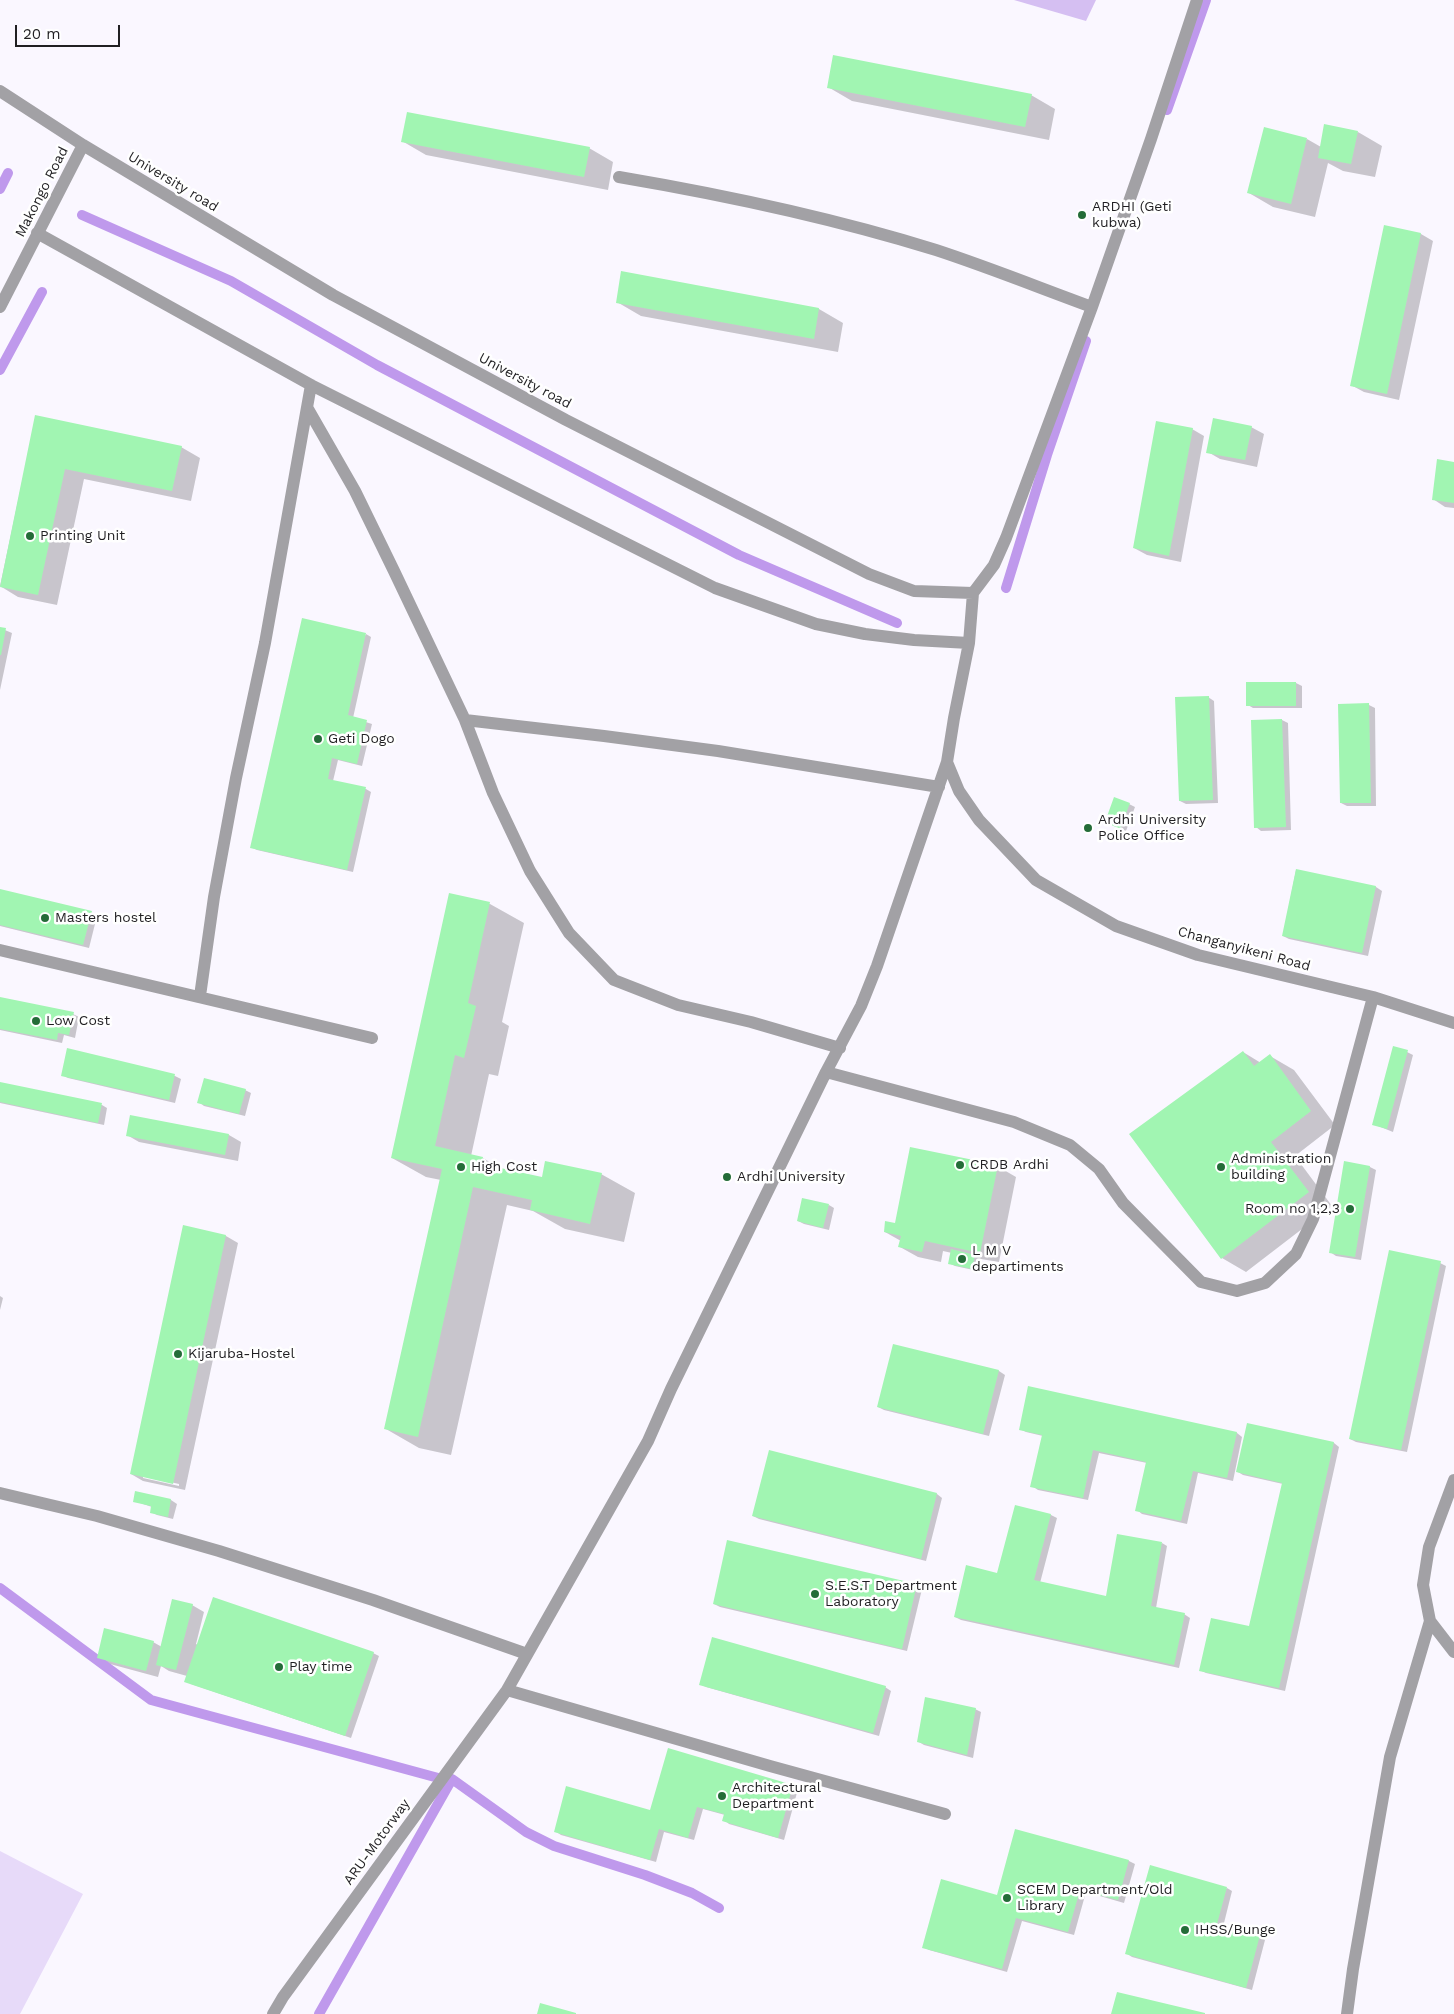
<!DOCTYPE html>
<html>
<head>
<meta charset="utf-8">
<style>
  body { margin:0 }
  #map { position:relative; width:1454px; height:2014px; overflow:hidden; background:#faf7ff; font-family:"Work Sans",sans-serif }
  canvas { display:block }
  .scale { position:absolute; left:15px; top:25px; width:105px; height:22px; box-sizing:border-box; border:2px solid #201f22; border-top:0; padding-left:6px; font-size:15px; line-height:18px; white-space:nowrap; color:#201f22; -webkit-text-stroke:4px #fff; paint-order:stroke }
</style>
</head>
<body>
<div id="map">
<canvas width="1454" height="2014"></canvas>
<div class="scale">20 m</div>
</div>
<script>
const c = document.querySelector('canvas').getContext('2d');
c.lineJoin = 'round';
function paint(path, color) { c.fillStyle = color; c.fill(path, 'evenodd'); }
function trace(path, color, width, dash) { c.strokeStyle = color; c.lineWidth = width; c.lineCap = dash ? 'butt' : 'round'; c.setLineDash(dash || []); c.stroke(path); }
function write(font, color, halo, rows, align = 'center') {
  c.font = font + ' "Work Sans",sans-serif'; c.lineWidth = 5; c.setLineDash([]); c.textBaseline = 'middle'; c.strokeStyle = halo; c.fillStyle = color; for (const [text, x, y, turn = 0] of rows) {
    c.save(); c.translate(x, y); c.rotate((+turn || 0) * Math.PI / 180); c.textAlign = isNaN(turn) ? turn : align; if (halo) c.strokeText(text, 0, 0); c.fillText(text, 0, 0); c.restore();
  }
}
const green = new Path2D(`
  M 0,1851 L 83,1894 L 20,2014 L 0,2014 Z`);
const forest = new Path2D(`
  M 1014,0 L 1096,0 L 1086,21 Z`);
const shadow = new Path2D(`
  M 828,87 L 1031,95 L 1055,109 L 1049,140 L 852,101 Z
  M 1358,132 L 1382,146 L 1375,177 L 1343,171 L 1328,163 L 1315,217 L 1273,207 L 1249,193 L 1307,139 L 1321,147 Z
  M 402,141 L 589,148 L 613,162 L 608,190 L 426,155 Z
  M 1385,226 L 1421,234 L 1433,241 L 1399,400 L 1364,392 L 1351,385 Z
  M 617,302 L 819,309 L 843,323 L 838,352 L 641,316 Z
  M 36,416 L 181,447 L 200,458 L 191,501 L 84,479 L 57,605 L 18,597 L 0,586 Z
  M 1251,427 L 1264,434 L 1257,467 L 1220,459 L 1208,452 Z
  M 1192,429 L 1204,436 L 1181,562 L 1147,555 L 1134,548 Z
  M 1454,463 L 1454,508 L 1445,507 L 1433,499 Z
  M 0,628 L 12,633 L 0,690 Z
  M 366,634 L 371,637 L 353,718 L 372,724 L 362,766 L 338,760 L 333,781 L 366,789 L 371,792 L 353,872 L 257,850 L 251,847 Z
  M 1296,683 L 1302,686 L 1302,708 L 1253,708 L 1248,705 Z
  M 1208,697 L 1214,701 L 1218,803 L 1186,804 L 1180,801 Z
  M 1339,705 L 1369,705 L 1375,708 L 1376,806 L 1347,806 L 1341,803 Z
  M 1282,720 L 1288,723 L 1291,830 L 1261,831 L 1256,827 Z
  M 1129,804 L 1135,807 L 1126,831 L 1106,822 Z
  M 1296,870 L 1376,887 L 1382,891 L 1368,956 L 1289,939 L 1283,936 Z
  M 0,890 L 91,912 L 97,916 L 89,948 L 0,926 Z
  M 450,895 L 490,904 L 524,923 L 502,1022 L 509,1026 L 498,1076 L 489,1074 L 471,1156 L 483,1158 L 503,1170 L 543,1179 L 601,1174 L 635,1193 L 624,1242 L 565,1229 L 533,1211 L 507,1205 L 451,1455 L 419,1448 L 386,1429 L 441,1180 L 426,1177 L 392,1158 Z
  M 0,998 L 73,1014 L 79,1017 L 75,1038 L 64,1035 L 62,1043 L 0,1030 Z
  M 68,1050 L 175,1076 L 181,1079 L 175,1103 L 68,1078 L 62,1075 Z
  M 1243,1052 L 1261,1063 L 1270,1056 L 1294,1070 L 1335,1125 L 1295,1156 L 1332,1206 L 1246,1272 L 1222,1258 Z
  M 1407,1052 L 1413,1055 L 1393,1132 L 1373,1124 Z
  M 0,1083 L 102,1105 L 107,1108 L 104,1125 L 0,1103 Z
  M 245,1090 L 251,1093 L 245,1116 L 204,1106 L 199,1102 Z
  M 131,1116 L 229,1135 L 241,1142 L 238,1161 L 139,1142 L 127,1135 Z
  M 1345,1163 L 1370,1167 L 1376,1170 L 1361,1260 L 1336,1256 L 1330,1252 Z
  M 997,1166 L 1016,1177 L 999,1262 L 981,1259 L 978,1271 L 955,1266 L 949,1263 L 952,1253 L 943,1251 L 941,1262 L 918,1257 L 900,1247 L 901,1241 L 885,1232 Z
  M 829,1205 L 834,1208 L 829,1230 L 804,1224 L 798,1221 Z
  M 184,1227 L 226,1236 L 238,1243 L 185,1490 L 143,1481 L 131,1474 ZM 143,1476 L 179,1484 L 179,1486 L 143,1478 Z
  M 1440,1263 L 1446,1266 L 1407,1452 L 1356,1442 L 1350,1439 Z
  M 0,1296 L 3,1298 L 0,1310 Z
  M 894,1346 L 999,1371 L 1005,1375 L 989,1436 L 884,1410 L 878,1407 Z
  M 1248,1424 L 1334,1443 L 1339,1447 L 1285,1691 L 1206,1673 L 1200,1670 L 1250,1628 L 1283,1484 L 1243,1475 L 1238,1472 Z
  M 1020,1429 L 1237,1433 L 1242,1437 L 1233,1481 L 1198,1473 L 1187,1524 L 1142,1514 L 1137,1510 L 1147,1463 L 1099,1453 L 1088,1500 L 1038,1490 L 1032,1486 L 1043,1436 L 1026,1432 Z
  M 136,1492 L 171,1500 L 177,1504 L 173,1519 L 157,1515 L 151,1512 L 152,1507 L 134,1501 Z
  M 937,1494 L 942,1498 L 926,1561 L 759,1519 L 753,1516 Z
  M 1016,1506 L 1051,1515 L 1057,1518 L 1040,1583 L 1107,1597 L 1162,1543 L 1167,1546 L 1156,1608 L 1184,1614 L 1190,1618 L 1179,1668 L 961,1620 L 955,1617 L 998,1574 Z
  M 917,1585 L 922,1589 L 907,1651 L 720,1607 L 714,1604 Z
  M 192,1605 L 204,1612 L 196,1644 L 198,1645 L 373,1653 L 379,1656 L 351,1738 L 191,1684 L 187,1676 L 169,1671 L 161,1666 L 158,1677 L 110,1664 L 98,1657 L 153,1642 L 162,1647 Z
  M 700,1684 L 885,1687 L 891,1691 L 879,1736 L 706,1687 Z
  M 975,1709 L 981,1712 L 973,1758 L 924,1745 L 919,1742 Z
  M 792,1786 L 798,1789 L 784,1840 L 729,1824 L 724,1820 L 725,1815 L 703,1809 L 694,1840 L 664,1832 L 656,1862 L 561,1835 L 555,1831 Z
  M 1016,1830 L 1129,1861 L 1135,1864 L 1124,1903 L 1086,1892 L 1074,1935 L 1022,1921 L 1007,1972 L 929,1950 L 923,1947 L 998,1896 Z
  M 1227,1888 L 1232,1891 L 1223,1927 L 1260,1936 L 1265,1940 L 1252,1990 L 1132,1957 L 1126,1953 Z`);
const stream = new Path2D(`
  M 1167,110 L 1206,0
  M 0,189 L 8,173
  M 82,215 L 231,281 L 377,365 L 739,555 L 897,623
  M 0,370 L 42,292
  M 1006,588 L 1047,455 L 1086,341
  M 0,1588 L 151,1700 L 442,1779
  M 319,2014 L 452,1779 L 526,1832 L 554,1846 L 645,1875 L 692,1893 L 719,1908`);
const building = new Path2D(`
  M 833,55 L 1032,94 L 1025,127 L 827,88 Z
  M 407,112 L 590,147 L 584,177 L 401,142 Z
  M 1324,124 L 1358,131 L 1351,164 L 1318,158 Z
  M 1264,127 L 1307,138 L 1291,204 L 1247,193 Z
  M 1384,225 L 1421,233 L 1387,394 L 1350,386 Z
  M 621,271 L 819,308 L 814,339 L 616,303 Z
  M 35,415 L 182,446 L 172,491 L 65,469 L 38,595 L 0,587 Z
  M 1213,418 L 1252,426 L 1245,460 L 1206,453 Z
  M 1156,421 L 1193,428 L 1169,556 L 1133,548 Z
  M 1437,459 L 1454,462 L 1454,503 L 1432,500 Z
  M 302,618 L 366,633 L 348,715 L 367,720 L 357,764 L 332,758 L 328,779 L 366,787 L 347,870 L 250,848 Z
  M 0,627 L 6,628 L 1,655 L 0,655 Z
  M 1246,682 L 1296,682 L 1296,706 L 1246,706 Z
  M 1209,696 L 1213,800 L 1179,801 L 1175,697 Z
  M 1369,703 L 1371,803 L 1340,803 L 1338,704 Z
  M 1282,719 L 1286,827 L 1254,828 L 1251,720 Z
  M 1114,797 L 1130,803 L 1120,829 L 1105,822 Z
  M 1296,869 L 1376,886 L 1362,953 L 1282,936 Z
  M 0,889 L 92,911 L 83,945 L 0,925 Z
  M 449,893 L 490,902 L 468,1003 L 476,1006 L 464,1058 L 455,1055 L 435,1146 L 483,1157 L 482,1164 L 542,1177 L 545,1161 L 602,1173 L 590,1224 L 530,1210 L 532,1200 L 473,1187 L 418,1437 L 384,1429 L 442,1169 L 391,1158 Z
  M 0,997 L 74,1012 L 69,1035 L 58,1033 L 57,1040 L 0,1029 Z
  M 1393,1046 L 1408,1050 L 1387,1129 L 1372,1125 Z
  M 67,1048 L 175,1074 L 169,1100 L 61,1076 Z
  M 1243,1051 L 1254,1066 L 1270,1054 L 1311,1111 L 1271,1142 L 1309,1192 L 1221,1259 L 1129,1134 Z
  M 204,1078 L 246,1089 L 239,1114 L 197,1103 Z
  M 0,1082 L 102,1103 L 98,1123 L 0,1102 Z
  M 130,1115 L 229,1134 L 225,1155 L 126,1136 Z
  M 910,1147 L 998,1165 L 980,1253 L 925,1241 L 922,1252 L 898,1247 L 901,1236 L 884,1232 L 885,1221 L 895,1223 Z
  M 1344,1161 L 1370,1166 L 1355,1257 L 1329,1253 Z
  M 802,1198 L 829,1204 L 823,1228 L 797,1221 Z
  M 183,1225 L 226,1235 L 173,1484 L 130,1474 Z
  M 951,1249 L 975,1255 L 972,1269 L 948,1264 Z
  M 1389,1250 L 1441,1261 L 1401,1450 L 1349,1439 Z
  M 893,1344 L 999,1370 L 983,1434 L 877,1407 Z
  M 1028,1386 L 1237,1432 L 1227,1478 L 1193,1471 L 1181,1521 L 1135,1511 L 1146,1462 L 1093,1450 L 1083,1498 L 1030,1487 L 1042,1435 L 1019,1430 Z
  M 1247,1423 L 1334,1442 L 1279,1688 L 1199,1671 L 1211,1618 L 1249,1626 L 1282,1483 L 1236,1472 Z
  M 769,1450 L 937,1493 L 921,1559 L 752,1516 Z
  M 135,1491 L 171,1499 L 168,1517 L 150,1513 L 151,1506 L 133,1502 Z
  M 1015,1505 L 1051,1514 L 1034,1580 L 1106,1596 L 1117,1534 L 1162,1542 L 1151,1606 L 1185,1613 L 1174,1665 L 954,1617 L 966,1565 L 997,1573 Z
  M 727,1540 L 917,1584 L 902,1649 L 713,1604 Z
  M 213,1597 L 374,1652 L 345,1736 L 184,1682 Z
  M 172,1599 L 193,1604 L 176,1670 L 156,1665 Z
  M 104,1628 L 154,1641 L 146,1671 L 97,1658 Z
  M 712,1637 L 886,1686 L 873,1733 L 699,1685 Z
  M 925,1697 L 976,1708 L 967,1755 L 917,1742 Z
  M 668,1748 L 793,1785 L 778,1838 L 722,1821 L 724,1814 L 697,1807 L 688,1838 L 659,1829 L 650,1860 L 554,1832 L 566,1786 L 650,1810 Z
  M 1015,1829 L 1129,1860 L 1118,1900 L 1080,1890 L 1068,1932 L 1016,1918 L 1002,1969 L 922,1948 L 941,1879 L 997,1895 Z
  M 1150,1865 L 1227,1887 L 1217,1924 L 1260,1935 L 1246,1988 L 1125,1954 Z
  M 1117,1992 L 1205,2013 L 1205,2014 L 1111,2014 Z
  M 540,2003 L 576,2013 L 576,2014 L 537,2014 Z`);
const minor = new Path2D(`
  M 0,91 L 83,145 L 333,295 L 566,420 L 869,574 L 914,591 L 973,593
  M 619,177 C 725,195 833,218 936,250 C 988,267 1040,288 1092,307
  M 37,233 L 311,385 L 715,588 L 816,624 L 865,634 L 914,640 L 969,643
  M 0,307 L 83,145
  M 308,409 L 355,491 L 394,571 L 465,720 L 493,793 L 530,871 L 569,933 L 614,980 L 678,1005 L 751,1022 L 840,1048
  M 465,720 L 604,736 L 718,751 L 939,787
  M 947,762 L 959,791 L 979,820 L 1036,880 L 1116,926 L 1198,955 L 1373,997 L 1454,1023
  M 0,950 L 372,1038
  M 200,996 L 214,897 L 236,778 L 265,643 L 311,385
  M 826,1072 L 1014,1122 L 1070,1145 L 1099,1169 L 1123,1203 L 1201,1282 L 1237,1291 L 1265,1283 L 1296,1254 L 1313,1219 L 1373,997
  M 1454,1480 L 1429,1547 L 1423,1585 L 1430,1621 L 1454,1652
  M 0,1493 L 97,1516 L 219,1551 L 373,1600 L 527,1654
  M 507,1690 L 770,1766 L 945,1814
  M 273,2014 L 283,1997 L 507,1690 L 648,1441 L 671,1389 L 826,1072 L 861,1006 L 877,966 L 947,762 L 954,718 L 969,643 L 973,593 L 994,565 L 1006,538 L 1092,307 L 1151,139 L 1197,0
  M 1347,2014 L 1353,1969 L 1390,1757 L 1430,1621`);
const markers = [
  [1082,215,5,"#246c38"],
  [30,536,5,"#246c38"],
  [318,739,5,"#246c38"],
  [1088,828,5,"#246c38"],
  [45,918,5,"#246c38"],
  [36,1021,5,"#246c38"],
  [960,1165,5,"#246c38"],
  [461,1167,5,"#246c38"],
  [1221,1167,5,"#246c38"],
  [727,1177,5,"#246c38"],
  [1350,1209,5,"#246c38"],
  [962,1259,5,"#246c38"],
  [178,1354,5,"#246c38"],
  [815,1594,5,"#246c38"],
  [279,1667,5,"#246c38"],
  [722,1796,5,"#246c38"],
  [1007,1898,5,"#246c38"],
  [1185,1930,5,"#246c38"]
];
const streetNames = [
  ["University road",173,182,31],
  ["Makongo Road",42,192,-63],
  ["University road",525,381,28],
  ["Changanyikeni Road",1244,949,15],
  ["ARU-Motorway",377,1842,-54]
];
const poiNames = [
  ["ARDHI (Geti",1092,207],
  ["kubwa)",1092,223],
  ["Printing Unit",40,536],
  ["Geti Dogo",328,739],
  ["Ardhi University",1098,820],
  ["Police Office",1098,836],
  ["Masters hostel",55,918],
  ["Low Cost",46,1021],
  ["Administration",1231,1159],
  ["building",1231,1175],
  ["CRDB Ardhi",970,1165],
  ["High Cost",471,1167],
  ["Ardhi University",737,1177],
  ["Room no 1,2,3",1340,1209,"right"],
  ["L M V",972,1251],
  ["departiments",972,1267],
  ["Kijaruba-Hostel",188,1354],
  ["S.E.S.T Department",825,1586],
  ["Laboratory",825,1602],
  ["Play time",289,1667],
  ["Architectural",732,1788],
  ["Department",732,1804],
  ["SCEM Department/Old",1017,1890],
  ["Library",1017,1906],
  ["IHSS/Bunge",1195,1930]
];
paint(green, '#e7daf9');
paint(forest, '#d5bff2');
paint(shadow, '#0003');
trace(stream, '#bf99ec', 10);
paint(building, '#a1f5b2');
trace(minor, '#a2a1a5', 12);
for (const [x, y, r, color] of markers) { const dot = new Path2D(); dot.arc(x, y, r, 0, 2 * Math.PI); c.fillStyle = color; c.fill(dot); trace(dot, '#fff', 2); }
write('14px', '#201f22', '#fff', streetNames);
write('14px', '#201f22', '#fff', poiNames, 'left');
</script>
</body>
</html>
